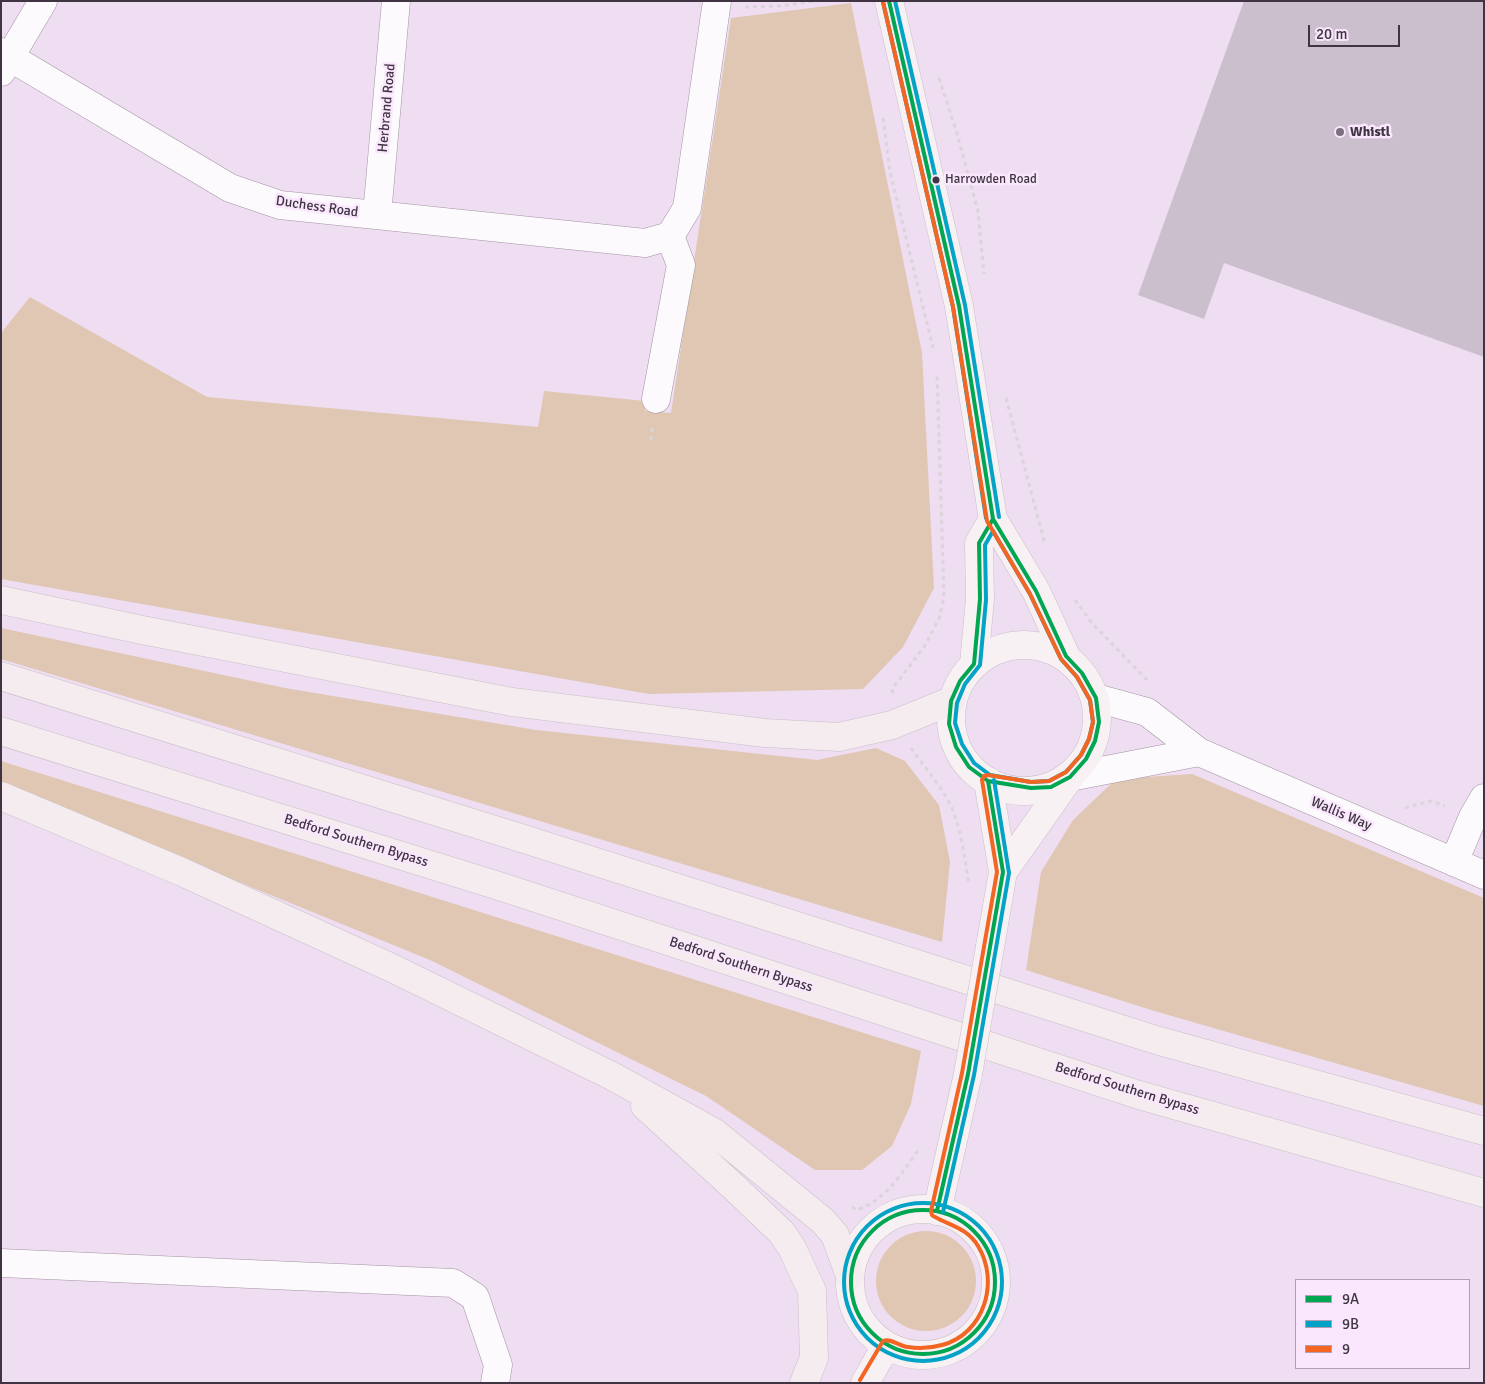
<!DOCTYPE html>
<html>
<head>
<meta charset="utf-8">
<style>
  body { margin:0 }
  #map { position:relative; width:1485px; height:1384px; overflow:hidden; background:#efddf1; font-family:Signika,sans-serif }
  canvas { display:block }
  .frame { position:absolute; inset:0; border:2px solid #403442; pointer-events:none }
  .legend { position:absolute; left:1295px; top:1279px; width:175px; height:90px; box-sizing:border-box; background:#fae7fd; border:1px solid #b09fb2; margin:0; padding:6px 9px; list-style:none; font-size:15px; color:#403442 }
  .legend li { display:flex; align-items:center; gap:10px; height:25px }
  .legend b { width:25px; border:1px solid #b09fb2 }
  .scale { position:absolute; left:1308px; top:25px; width:92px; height:22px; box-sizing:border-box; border:2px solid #403442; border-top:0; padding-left:6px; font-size:15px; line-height:18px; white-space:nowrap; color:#403442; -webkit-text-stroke:4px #fae7fd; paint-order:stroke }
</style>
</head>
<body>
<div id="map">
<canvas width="1485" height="1384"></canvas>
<div class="frame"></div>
<ul class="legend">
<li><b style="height:6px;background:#00a651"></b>9A</li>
<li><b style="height:6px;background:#03a3c7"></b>9B</li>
<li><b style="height:6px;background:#f26522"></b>9</li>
</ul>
<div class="scale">20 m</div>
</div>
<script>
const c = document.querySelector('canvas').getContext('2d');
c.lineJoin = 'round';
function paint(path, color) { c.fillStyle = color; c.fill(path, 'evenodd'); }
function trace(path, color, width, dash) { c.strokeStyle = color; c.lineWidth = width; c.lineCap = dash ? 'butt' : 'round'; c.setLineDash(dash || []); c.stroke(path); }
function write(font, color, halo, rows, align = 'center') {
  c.font = font + ' Signika,sans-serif'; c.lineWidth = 5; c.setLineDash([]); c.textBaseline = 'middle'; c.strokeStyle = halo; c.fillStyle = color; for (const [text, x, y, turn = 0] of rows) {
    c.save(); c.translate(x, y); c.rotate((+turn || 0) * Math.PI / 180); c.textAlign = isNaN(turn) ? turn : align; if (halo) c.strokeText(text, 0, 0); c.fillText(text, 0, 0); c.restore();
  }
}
const green = new Path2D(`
  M 851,3 L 922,353 L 934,588 L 903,647 L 863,689 L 649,694 L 1,579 L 1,333 L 30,297 L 207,397 L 538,427 L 544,391 L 645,401 L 645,411 L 671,413 L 731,18 Z
  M 1,628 L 285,688 L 536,730 L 817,760 L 876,748 L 905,761 L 939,805 L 950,862 L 942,942 L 1,659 Z
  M 1,761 L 921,1051 L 911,1104 L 892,1146 L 862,1170 L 815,1170 L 706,1096 L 430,960 L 1,785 Z
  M 1192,774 L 1484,898 L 1484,1106 L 1151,1010 L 1026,970 L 1041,872 L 1073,820 L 1116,779 Z
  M876 1281a50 50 0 1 1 100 0a50 50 0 1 1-100 0Z`);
const building = new Path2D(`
  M 1244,1 L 1484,1 L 1484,357 L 1224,263 L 1204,319 L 1138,295 Z`);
const path = new Path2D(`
  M 745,7 L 780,6 L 816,1
  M 939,78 L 956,130 L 978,211 L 984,274
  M 883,118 L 890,172 L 933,348
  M 1006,398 L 1045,544
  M 651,440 L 652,427
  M 1075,600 L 1092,623 L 1147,680
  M 893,693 L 892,689 L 924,647 L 939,619 L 944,597 L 937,372
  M 911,748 C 925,768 945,790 954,813 C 962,835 965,861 969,885
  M 1405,808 L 1431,801 L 1445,806
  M 852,1207 L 857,1210 C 886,1200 902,1173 919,1149`);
const minor = new Path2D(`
  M 1,52 L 230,188 L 280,205 L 645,243 L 670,236
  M 1,72 L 43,1
  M 377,215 L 396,1
  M 670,236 L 687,208 L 717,1
  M 656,399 L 681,265 L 670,236
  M 1096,698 L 1147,712 L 1199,752 L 1484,875
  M 1070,777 L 1199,752
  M 1454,862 L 1473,817 L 1484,798
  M 1,1263 L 453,1283 L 475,1297 L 498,1365 L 495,1383`);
const major = new Path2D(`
  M 889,1 L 959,306 L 993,519 L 1036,591 L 1066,656
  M951 718a73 73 0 1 1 146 0a73 73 0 1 1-146 0Z
  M 974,664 L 980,599 L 979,543 L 993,519
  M 988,781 L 1003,872 L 990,947
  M 1003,872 L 1070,777
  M850 1282a73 73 0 1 1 146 0a73 73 0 1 1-146 0Z
  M 937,1211 L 968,1074
  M 865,1383 L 886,1346`);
const highway = new Path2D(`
  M 1,600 L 142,630 L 512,702 L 765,733 L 839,737 L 892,725 L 951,701
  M 1,676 L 524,839 L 1156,1040 L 1484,1131
  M 1,731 L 502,887 L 1139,1095 L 1484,1193
  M 1,796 L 182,872 L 392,968 L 612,1076 L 715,1133 L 823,1221 L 835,1235 L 850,1276
  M 645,1106 L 735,1188 L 782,1233 L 792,1248 L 812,1291 L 814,1358 L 804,1383`);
const majorBridge = new Path2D(`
  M 968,1074 L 990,947`);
const bus1 = new Path2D(`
  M 889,1 L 959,306 L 993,519
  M 993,519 L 1036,591 L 1066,656 L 1082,673 L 1096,698 L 1099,722 L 1095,741 L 1086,759 L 1070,777 L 1051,787 L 1031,788 L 988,781 L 969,767 L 956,747 L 949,724 L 951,701 L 960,681 L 974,664 L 980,599 L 979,543 Z
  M851 1282a72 72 0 1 1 144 0a72 72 0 1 1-144 0Z
  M 937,1211 L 968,1074 L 1003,872 L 988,781`);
const bus2 = new Path2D(`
  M 895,1 L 965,305 L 999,517
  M 883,2 L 953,307 L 986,518
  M 993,531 L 1030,594 L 1061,659 L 1077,677 L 1090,700 L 1093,722 L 1089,739 L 1081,755 L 1066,772 L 1049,781 L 1031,782 L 990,775 L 974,763 L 962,744 L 955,723 L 957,703 L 965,684 L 980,665 L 986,600 L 985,545 Z
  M844 1282a79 79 0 1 1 158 0a79 79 0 1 1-158 0Z
  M 943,1212 L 974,1075 L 1009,873 L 994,780`);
const bus3 = new Path2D(`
  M 860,1380 L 883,1341 C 891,1338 899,1346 908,1347 C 919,1349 931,1348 942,1345 C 984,1334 1000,1282 978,1246 C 967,1228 951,1226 935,1217 C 931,1215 932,1215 931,1211 L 962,1073 L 997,872 L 982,780 L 984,776 L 988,775 L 1031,782 L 1049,781 L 1066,772 L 1081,755 L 1089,739 L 1093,722 L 1090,700 L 1077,677 L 1061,659 L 1030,594 L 987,521 L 953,307 L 883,2`);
const markers = [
  [1340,132,5,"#7d6f7f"],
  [936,180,4.5,"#403442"]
];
const busNames = [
  ["Harrowden Road",945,180]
];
const streetNames = [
  ["Herbrand Road",387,108,-85],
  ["Duchess Road",317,207,8],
  ["Wallis Way",1341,814,23],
  ["Bedford Southern Bypass",356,841,17],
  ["Bedford Southern Bypass",741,965,18],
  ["Bedford Southern Bypass",1127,1089,17]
];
const poiNames = [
  ["Whistl",1350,132]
];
paint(green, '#dfc7b3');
paint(building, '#cbbecd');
trace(minor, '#a194a2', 29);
trace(major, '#c8bfc9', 29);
trace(highway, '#c8bfc9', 29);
trace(path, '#dad4db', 3, [4, 4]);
trace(minor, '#fdfafd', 28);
trace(major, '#f8f1f4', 28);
trace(highway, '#f4ecee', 28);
trace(majorBridge, '#c8bfc9', 29, []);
trace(majorBridge, '#f8f1f4', 28);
trace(bus1, '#00a651', 4);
trace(bus2, '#03a3c7', 4);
trace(bus3, '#f26522', 4);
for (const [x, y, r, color] of markers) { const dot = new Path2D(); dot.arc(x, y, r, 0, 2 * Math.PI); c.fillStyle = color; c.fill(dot); trace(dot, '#fae7fd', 2); }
write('13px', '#403442', '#fae7fd', busNames, 'left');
write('14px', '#403442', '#fae7fd', streetNames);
write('bold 14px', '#403442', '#fae7fd', poiNames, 'left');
</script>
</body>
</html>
